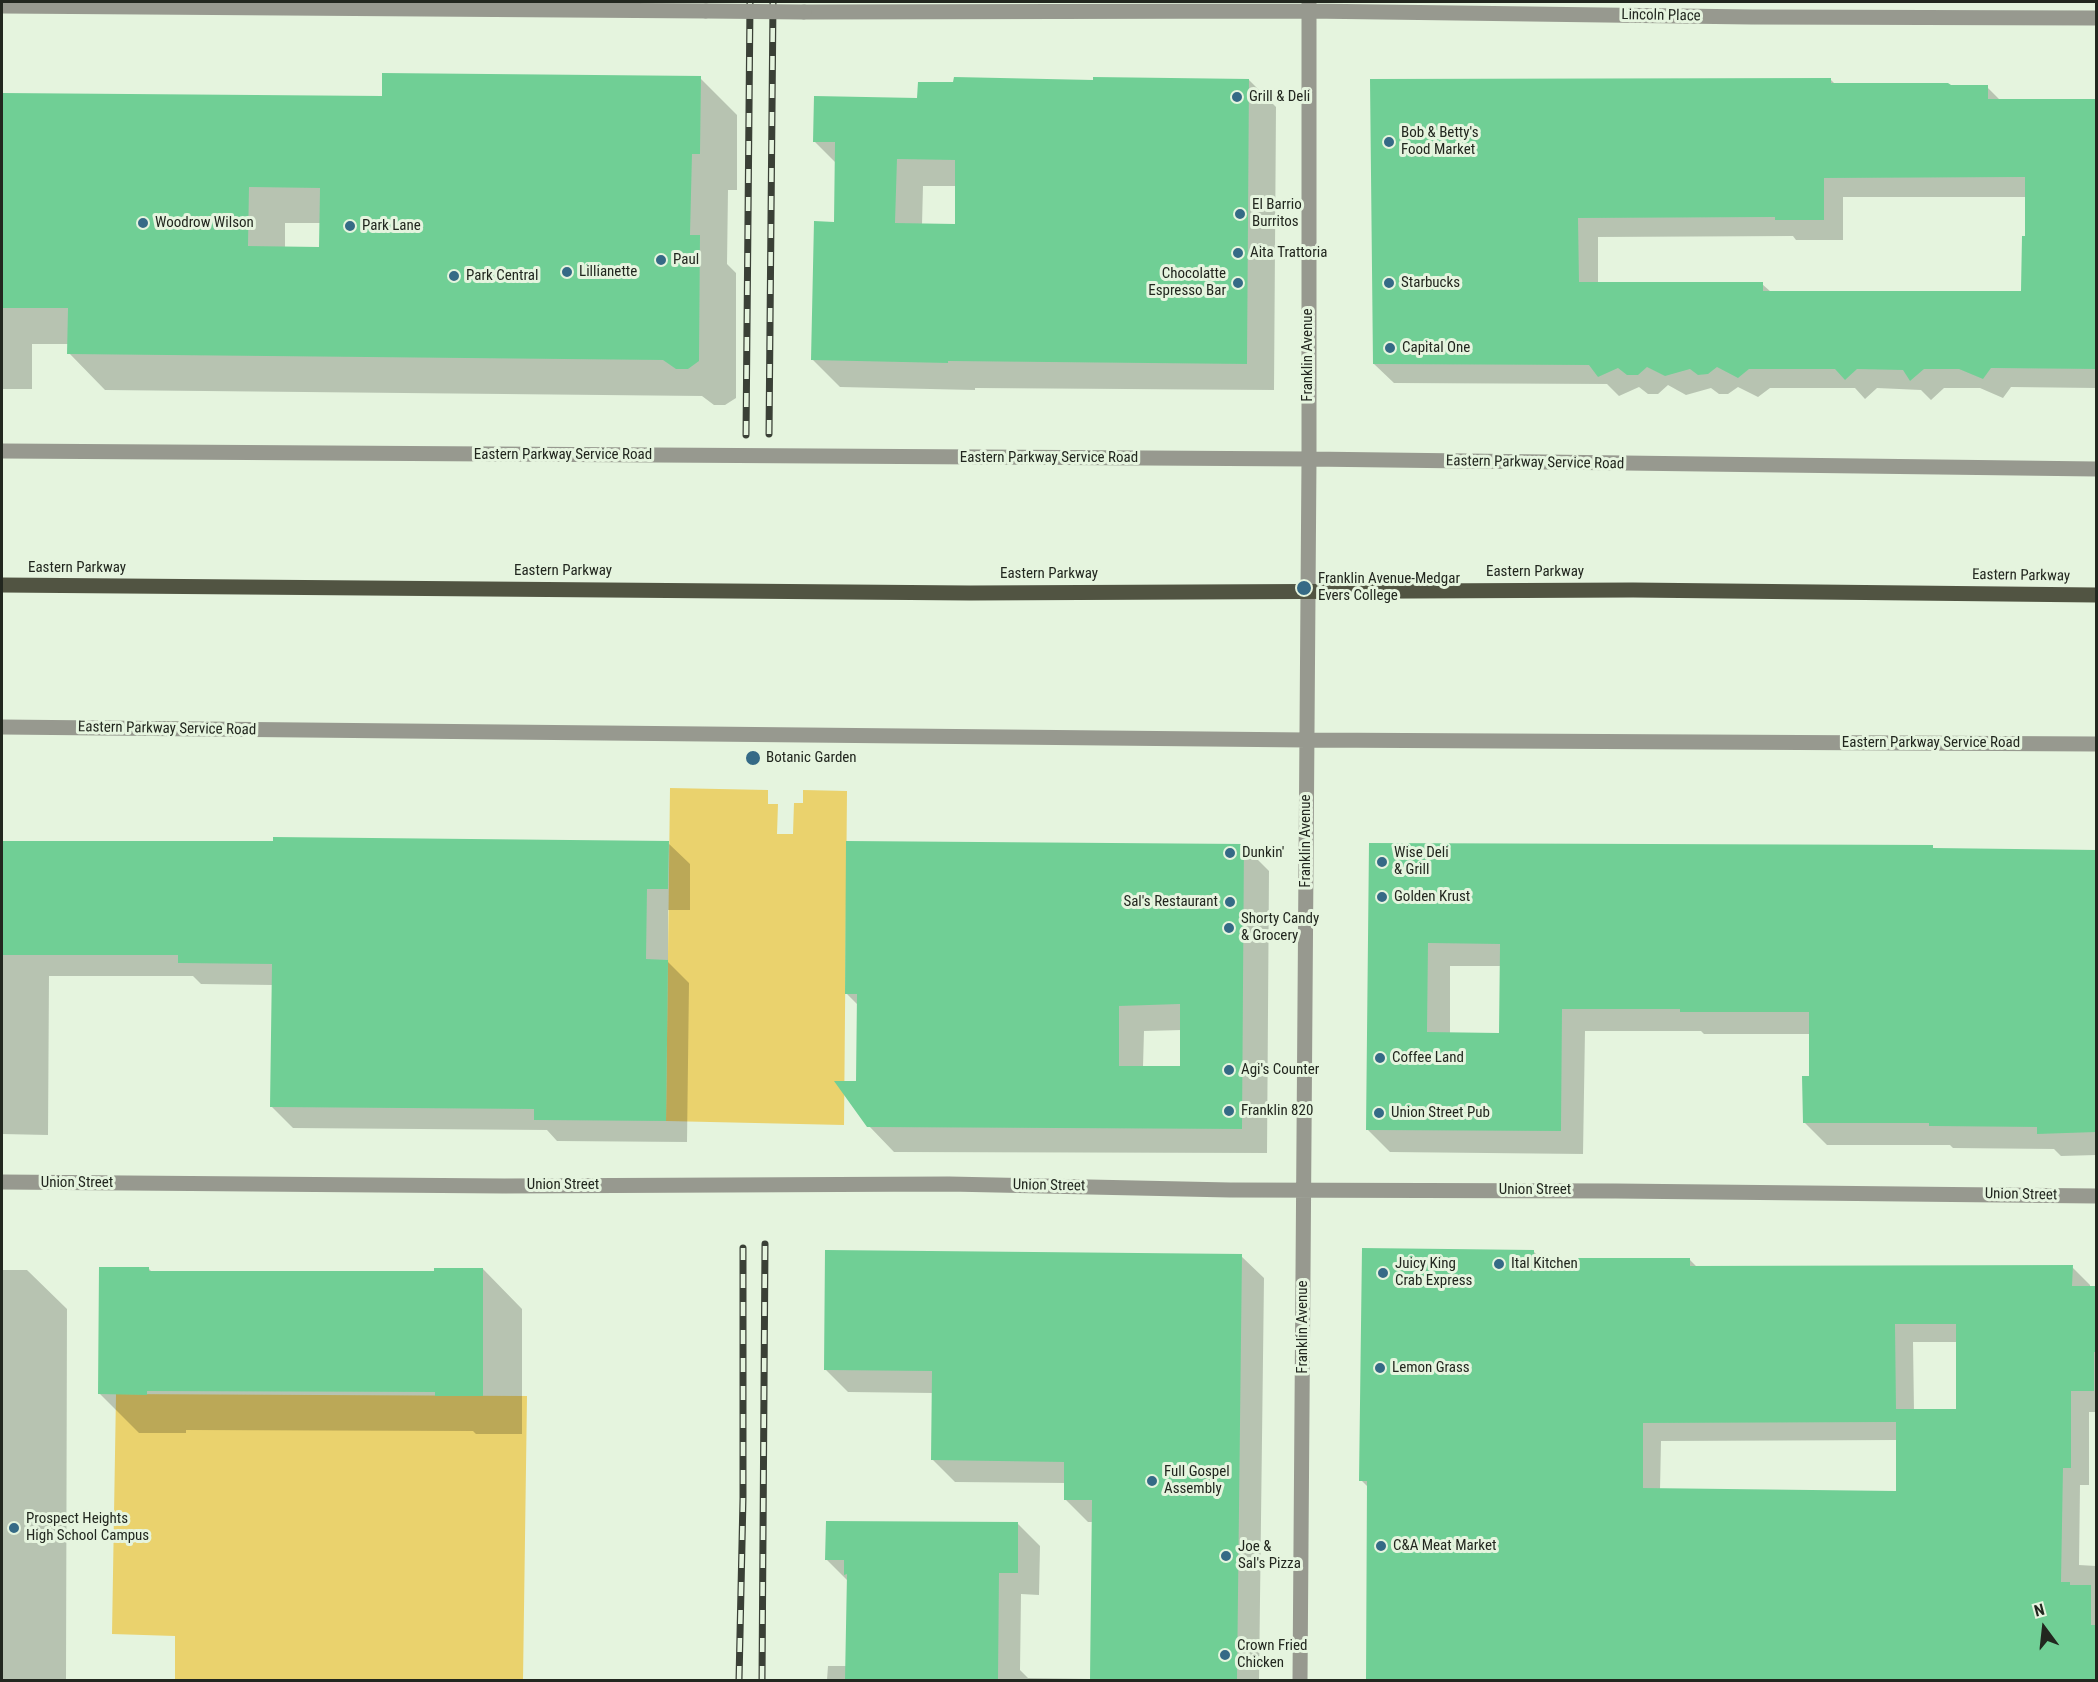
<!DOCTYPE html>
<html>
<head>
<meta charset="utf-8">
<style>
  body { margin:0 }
  #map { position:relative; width:2098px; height:1682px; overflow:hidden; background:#e5f4de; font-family:"Roboto Condensed",sans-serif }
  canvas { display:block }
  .frame { position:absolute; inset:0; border:3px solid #22271f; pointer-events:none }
  .north { position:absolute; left:2014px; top:1598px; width:60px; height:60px; -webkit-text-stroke:4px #e5f4de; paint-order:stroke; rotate:345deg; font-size:16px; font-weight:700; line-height:24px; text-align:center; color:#22271f }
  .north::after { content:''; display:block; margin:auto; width:21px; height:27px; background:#22271f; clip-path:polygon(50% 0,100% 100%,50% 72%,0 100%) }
</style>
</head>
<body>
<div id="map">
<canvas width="2098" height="1682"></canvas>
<div class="frame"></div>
<div class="north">N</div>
</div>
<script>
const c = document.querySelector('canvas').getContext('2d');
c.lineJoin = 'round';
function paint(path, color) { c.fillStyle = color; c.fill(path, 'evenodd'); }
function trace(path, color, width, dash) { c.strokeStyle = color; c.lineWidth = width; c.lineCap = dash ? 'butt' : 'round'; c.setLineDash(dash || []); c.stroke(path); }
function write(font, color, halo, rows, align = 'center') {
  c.font = font + ' "Roboto Condensed",sans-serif'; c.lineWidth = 6; c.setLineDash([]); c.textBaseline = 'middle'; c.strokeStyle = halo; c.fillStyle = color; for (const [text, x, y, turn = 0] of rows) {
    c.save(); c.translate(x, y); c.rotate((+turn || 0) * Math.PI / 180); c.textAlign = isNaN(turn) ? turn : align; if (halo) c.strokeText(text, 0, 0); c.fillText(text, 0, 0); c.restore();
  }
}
const green = new Path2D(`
  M 670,788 L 768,790 L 768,804 L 778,804 L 777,834 L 793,834 L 794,803 L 803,803 L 803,790 L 847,791 L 844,1125 L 666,1121 Z
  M 116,1394 L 527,1396 L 523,1680 L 175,1680 L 175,1636 L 112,1634 Z`);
const shadow = new Path2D(`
  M 700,78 L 737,115 L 737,190 L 728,190 L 727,264 L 736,273 L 736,398 L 725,405 L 714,405 L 702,396 L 105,390 L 69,353 L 69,344 L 32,344 L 32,389 L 2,389 L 2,94 L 383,98 ZM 285,223 L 321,223 L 320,248 L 285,248 Z
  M 1249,80 L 1276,107 L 1274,390 L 975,388 L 975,390 L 840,387 L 813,360 L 835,224 L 836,163 L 815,142 L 955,83 ZM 923,186 L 956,186 L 956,226 L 922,225 Z
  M 1831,80 L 1835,84 L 1987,87 L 2001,101 L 2096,100 L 2096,388 L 2011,387 L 2003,398 L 1980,388 L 1944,388 L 1931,400 L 1921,390 L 1877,388 L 1865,399 L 1855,388 L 1770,388 L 1758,397 L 1738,387 L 1728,394 L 1719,394 L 1711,388 L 1686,395 L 1668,385 L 1658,394 L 1648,394 L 1639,387 L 1619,396 L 1607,384 L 1394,383 L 1374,364 L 1371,81 ZM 1843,197 L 2027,197 L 2023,292 L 1771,292 L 1762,284 L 1598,284 L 1598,237 L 1793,236 L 1796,240 L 1843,240 Z
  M 2,842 L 668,843 L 690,864 L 690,910 L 668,910 L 668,962 L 689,983 L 687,1142 L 557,1141 L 547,1130 L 293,1128 L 271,1106 L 273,985 L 201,984 L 193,976 L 49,976 L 48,1135 L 2,1134 Z
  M 1371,845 L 1932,847 L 1935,850 L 2096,851 L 2096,1155 L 2061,1156 L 2054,1149 L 1953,1148 L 1950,1145 L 1827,1145 L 1804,1122 L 1811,1078 L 1811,1034 L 1704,1034 L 1701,1031 L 1585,1031 L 1583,1154 L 1390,1152 L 1367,1129 ZM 1450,966 L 1502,966 L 1501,1034 L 1450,1034 Z
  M 1244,846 L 1269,871 L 1267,1153 L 894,1152 L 869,1126 L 857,1083 L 858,1005 L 847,994 ZM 1182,1030 L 1182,1067 L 1143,1067 L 1144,1031 Z
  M 1534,1252 L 1542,1260 L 1690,1260 L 1697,1267 L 2072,1267 L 2090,1285 L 2090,1288 L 2096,1288 L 2096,1412 L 2089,1412 L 2089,1485 L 2080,1485 L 2079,1565 L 2096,1566 L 2096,1680 L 1368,1680 L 1369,1488 L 1361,1480 ZM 1913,1342 L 1958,1342 L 1958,1411 L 1914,1411 ZM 1898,1440 L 1898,1493 L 1660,1490 L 1661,1441 Z
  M 1241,1256 L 1264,1278 L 1259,1680 L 827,1680 L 828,1666 L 847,1666 L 848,1581 L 826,1559 L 1018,1524 L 1040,1546 L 1039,1595 L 1021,1594 L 1020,1670 L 1028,1678 L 1092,1679 L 1093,1522 L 1088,1522 L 1066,1500 L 1066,1483 L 955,1482 L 933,1460 L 933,1393 L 848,1392 L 826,1370 Z
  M 148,1268 L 152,1272 L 436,1273 L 483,1269 L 522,1309 L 522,1434 L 476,1434 L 473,1431 L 186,1430 L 186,1433 L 139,1433 L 100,1394 Z
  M 2,1270 L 27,1270 L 67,1309 L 66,1680 L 2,1680 Z`);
const building = new Path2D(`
  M 382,73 L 701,76 L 700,154 L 692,154 L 690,235 L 700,235 L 699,361 L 688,369 L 676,369 L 663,360 L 67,354 L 68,308 L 2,308 L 2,93 L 382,96 ZM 249,187 L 320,188 L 319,247 L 248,246 Z
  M 954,77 L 1093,80 L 1093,77 L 1249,79 L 1247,364 L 948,361 L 948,363 L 811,360 L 814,221 L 834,222 L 835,142 L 813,142 L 814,96 L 917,98 L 918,82 L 953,82 ZM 897,159 L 955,160 L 955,224 L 895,223 Z
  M 1831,78 L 1831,83 L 1948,83 L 1951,85 L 1988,85 L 1988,99 L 2097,99 L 2097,369 L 1991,368 L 1983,379 L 1959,369 L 1924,369 L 1910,381 L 1903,370 L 1857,369 L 1845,380 L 1835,369 L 1749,369 L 1738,378 L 1717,367 L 1708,374 L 1698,375 L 1690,369 L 1665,376 L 1647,367 L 1638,375 L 1627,375 L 1618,368 L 1598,377 L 1589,365 L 1373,364 L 1370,79 ZM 2025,177 L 2025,236 L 2022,236 L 2021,291 L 1763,291 L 1763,282 L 1579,282 L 1578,218 L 1775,217 L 1775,220 L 1824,220 L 1824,178 Z
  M 273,837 L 669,841 L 668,889 L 647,889 L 646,959 L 668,960 L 666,1121 L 534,1120 L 534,1109 L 270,1107 L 272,964 L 178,963 L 178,955 L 2,955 L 2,841 L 273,841 Z
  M 846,841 L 1244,844 L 1242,1129 L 867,1127 L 834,1081 L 856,1081 L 857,994 L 845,994 ZM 1180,1004 L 1180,1066 L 1119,1066 L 1119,1006 Z
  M 1369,843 L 1933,845 L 1933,848 L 2097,850 L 2097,1132 L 2037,1134 L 2037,1127 L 1929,1126 L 1929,1123 L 1803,1123 L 1802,1076 L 1809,1076 L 1809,1012 L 1680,1012 L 1680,1009 L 1562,1009 L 1561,1131 L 1366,1130 ZM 1428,943 L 1500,944 L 1499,1033 L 1427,1032 Z
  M 1362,1248 L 1534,1250 L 1534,1258 L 1690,1258 L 1690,1266 L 2073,1265 L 2072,1286 L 2097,1286 L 2097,1352 L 2094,1352 L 2094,1391 L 2071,1391 L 2071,1468 L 2063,1468 L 2061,1582 L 2070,1582 L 2070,1585 L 2091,1585 L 2091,1625 L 2097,1625 L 2097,1680 L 1366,1680 L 1367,1481 L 1359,1481 ZM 1895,1324 L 1956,1324 L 1956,1409 L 1896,1409 ZM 1896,1422 L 1896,1491 L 1643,1488 L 1643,1423 Z
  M 825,1250 L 1242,1254 L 1237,1680 L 1090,1680 L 1092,1500 L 1064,1500 L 1064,1462 L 931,1460 L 932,1371 L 824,1370 Z
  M 99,1267 L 149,1267 L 149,1271 L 434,1271 L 434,1268 L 483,1268 L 483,1396 L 435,1396 L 435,1392 L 147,1391 L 147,1395 L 98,1394 Z
  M 826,1521 L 1018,1522 L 1018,1573 L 999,1573 L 998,1680 L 845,1680 L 847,1574 L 844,1575 L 844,1560 L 825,1560 Z`);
const street = new Path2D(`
  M 2,6 L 706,11
  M 804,12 L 1308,11 L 1752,17 L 2096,18
  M 2,451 L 1309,459 L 2096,469
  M 2,727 L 1307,740 L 2096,744
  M 2,1182 L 504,1186 L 949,1184 L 1230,1190 L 1616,1191 L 2096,1196
  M 1300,1680 L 1309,459 L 1309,2`);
const primary = new Path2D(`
  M 2,585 L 970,593 L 1633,590 L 2096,595`);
const rail = new Path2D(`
  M 769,434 L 773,2
  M 746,435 L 750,2
  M 739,1680 L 743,1498 L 743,1248
  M 762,1680 L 765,1244`);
const streetBridge = new Path2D(`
  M 706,11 L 804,12`);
const markers = [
  [1237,97,6,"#356a86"],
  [1389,142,6,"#356a86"],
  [1240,214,6,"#356a86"],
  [143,223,6,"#356a86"],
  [350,226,6,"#356a86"],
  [1238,253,6,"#356a86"],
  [661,260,6,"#356a86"],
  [567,272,6,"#356a86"],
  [454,276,6,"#356a86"],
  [1238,283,6,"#356a86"],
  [1389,283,6,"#356a86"],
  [1390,348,6,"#356a86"],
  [1304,588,8,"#356a86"],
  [753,758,8,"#356a86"],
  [1230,853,6,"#356a86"],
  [1382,862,6,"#356a86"],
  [1382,897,6,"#356a86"],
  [1230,902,6,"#356a86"],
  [1229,928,6,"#356a86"],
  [1380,1058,6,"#356a86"],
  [1229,1070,6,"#356a86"],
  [1229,1111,6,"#356a86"],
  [1379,1113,6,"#356a86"],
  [1499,1264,6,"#356a86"],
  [1383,1273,6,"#356a86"],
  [1380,1368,6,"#356a86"],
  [1152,1481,6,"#356a86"],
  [14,1528,6,"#356a86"],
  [1381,1546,6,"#356a86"],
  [1226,1556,6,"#356a86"],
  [1225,1655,6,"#356a86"]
];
const streetNames = [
  ["Lincoln Place",1661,16,1],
  ["Franklin Avenue",1308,355,-90],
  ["Eastern Parkway Service Road",563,455],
  ["Eastern Parkway Service Road",1049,458],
  ["Eastern Parkway Service Road",1535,463,1],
  ["Eastern Parkway",77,568],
  ["Eastern Parkway",563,571],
  ["Eastern Parkway",1535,572],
  ["Eastern Parkway",1049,574],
  ["Eastern Parkway",2021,576,1],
  ["Eastern Parkway Service Road",167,729,1],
  ["Eastern Parkway Service Road",1931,743],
  ["Franklin Avenue",1306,841,-90],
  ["Union Street",77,1183],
  ["Union Street",563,1185],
  ["Union Street",1049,1186,1],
  ["Union Street",1535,1190],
  ["Union Street",2021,1195,1],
  ["Franklin Avenue",1303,1327,-90]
];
const poiNames = [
  ["Grill & Deli",1249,97],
  ["Bob & Betty's",1401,133],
  ["Food Market",1401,150],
  ["El Barrio",1252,205],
  ["Burritos",1252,222],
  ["Woodrow Wilson",155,223],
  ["Park Lane",362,226],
  ["Aita Trattoria",1250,253],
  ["Paul",673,260],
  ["Lillianette",579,272],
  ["Chocolatte",1226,274,"right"],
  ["Espresso Bar",1226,291,"right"],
  ["Park Central",466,276],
  ["Starbucks",1401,283],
  ["Capital One",1402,348],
  ["Franklin Avenue-Medgar",1318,579],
  ["Evers College",1318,596],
  ["Botanic Garden",766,758],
  ["Dunkin'",1242,853],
  ["Wise Deli",1394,853],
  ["& Grill",1394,870],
  ["Golden Krust",1394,897],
  ["Sal's Restaurant",1218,902,"right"],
  ["Shorty Candy",1241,919],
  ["& Grocery",1241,936],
  ["Coffee Land",1392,1058],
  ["Agi's Counter",1241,1070],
  ["Franklin 820",1241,1111],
  ["Union Street Pub",1391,1113],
  ["Juicy King",1395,1264],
  ["Crab Express",1395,1281],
  ["Ital Kitchen",1511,1264],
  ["Lemon Grass",1392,1368],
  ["Full Gospel",1164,1472],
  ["Assembly",1164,1489],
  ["Prospect Heights",26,1519],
  ["High School Campus",26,1536],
  ["C&A Meat Market",1393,1546],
  ["Joe &",1238,1547],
  ["Sal's Pizza",1238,1564],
  ["Crown Fried",1237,1646],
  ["Chicken",1237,1663]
];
paint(green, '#ead26d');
paint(shadow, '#0003');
paint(building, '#70cf95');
trace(street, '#97998f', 15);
trace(primary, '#515442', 15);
trace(rail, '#3a4036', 7);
trace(rail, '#e5f4de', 4.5, [14]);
trace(streetBridge, '#97998f', 15);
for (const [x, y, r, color] of markers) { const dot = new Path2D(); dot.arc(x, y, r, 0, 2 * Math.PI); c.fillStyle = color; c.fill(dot); trace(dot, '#e5f4de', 2); }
write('15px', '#22271f', '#e5f4de', streetNames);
write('15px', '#22271f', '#e5f4de', poiNames, 'left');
</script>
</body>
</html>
